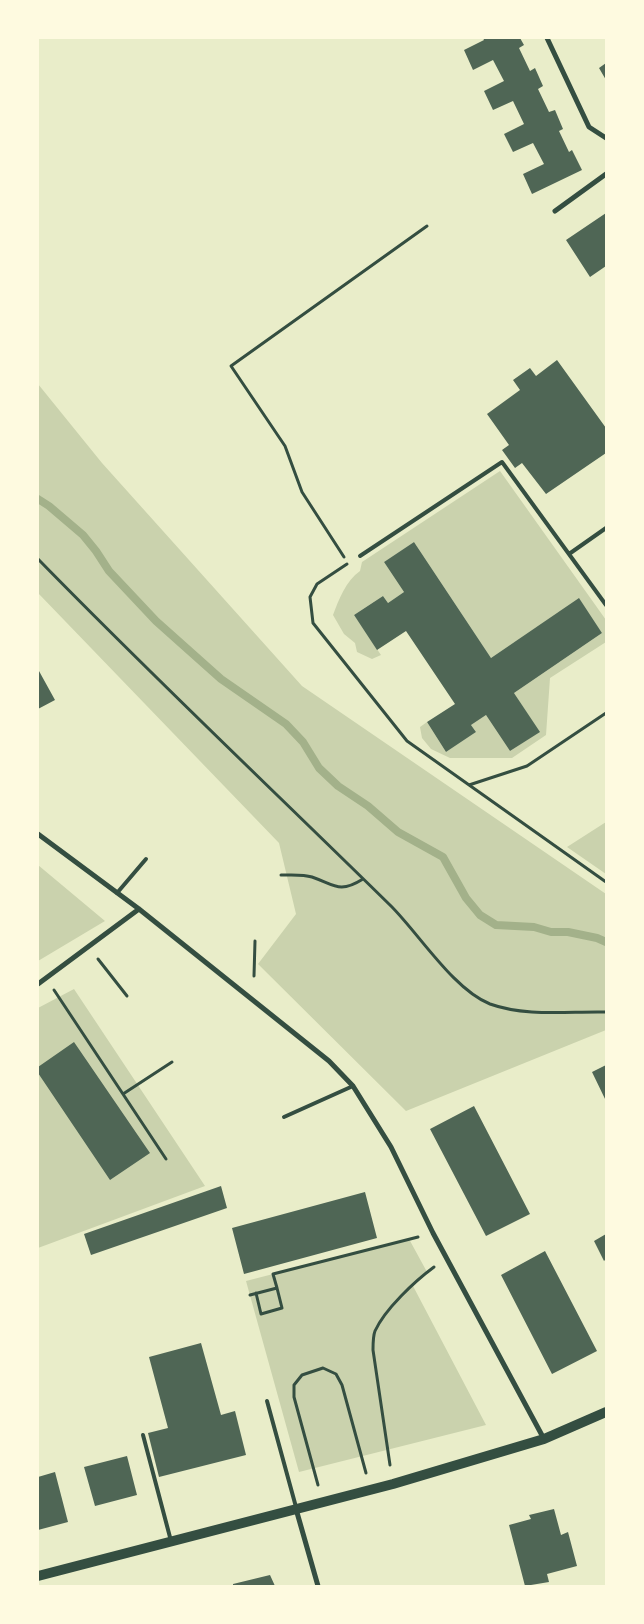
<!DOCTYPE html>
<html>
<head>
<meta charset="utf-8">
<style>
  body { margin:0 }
  #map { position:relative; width:644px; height:1624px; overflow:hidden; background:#e9edc9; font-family:"DM Sans",sans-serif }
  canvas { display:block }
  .frame { position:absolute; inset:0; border:39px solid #fefae0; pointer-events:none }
</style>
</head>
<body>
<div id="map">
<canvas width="644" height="1624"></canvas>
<div class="frame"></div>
</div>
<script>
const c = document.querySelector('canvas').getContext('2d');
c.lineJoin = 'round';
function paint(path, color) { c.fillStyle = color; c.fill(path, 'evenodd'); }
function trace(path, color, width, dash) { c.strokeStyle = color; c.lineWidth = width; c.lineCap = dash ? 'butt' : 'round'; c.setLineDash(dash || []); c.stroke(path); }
const green = new Path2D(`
  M 38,384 L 102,463 L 302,686 L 606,894 L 606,1030 L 406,1111 L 258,964 L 296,914 L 279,843 L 38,593 Z
  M 500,471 L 606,620 L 606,642 L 550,678 L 546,735 L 512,758 L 450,758 L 431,749 L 422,738 L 420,727 L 427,722 L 446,752 L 476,732 L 471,725 L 486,715 L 510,751 L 539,732 L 514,693 L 602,633 L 579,599 L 491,658 L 414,542 L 384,562 L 404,592 L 388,603 L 383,596 L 354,615 L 381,655 L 372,659 L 357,652 L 355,643 L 344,634 L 333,615 C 339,599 346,581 360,571 L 362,562 Z
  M 606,822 L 606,874 L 567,847 Z
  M 38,865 L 105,921 L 38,961 Z
  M 74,989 L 205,1186 L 38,1248 L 38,1008 Z
  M 409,1239 L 427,1272 L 413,1286 L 486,1425 L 299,1472 L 246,1281 Z`);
const stream = new Path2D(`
  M 38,499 L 49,506 L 83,535 L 96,551 L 109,571 L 156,621 L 221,679 L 286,724 L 303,742 L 319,768 L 338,786 L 368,806 L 398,832 L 443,857 L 466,898 L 480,915 L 496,925 L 534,927 L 551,932 L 568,932 L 597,938 L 606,942`);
const building = new Path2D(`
  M 483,38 L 520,38 L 524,45 L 519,48 L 530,71 L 535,68 L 543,86 L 538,89 L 549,112 L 555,110 L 563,129 L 559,131 L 569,152 L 572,150 L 582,170 L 532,194 L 523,174 L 544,164 L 533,143 L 513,152 L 504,134 L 524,124 L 513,101 L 493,110 L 484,91 L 504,81 L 493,60 L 473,70 L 464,50 L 484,40 Z
  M 606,63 L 606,80 L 599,68 Z
  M 606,213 L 606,266 L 590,277 L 566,240 Z
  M 557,360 L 606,428 L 606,453 L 546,494 L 522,463 L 515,468 L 502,450 L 509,445 L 487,414 L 520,390 L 513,380 L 530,368 L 536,376 Z
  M 414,542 L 491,658 L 579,598 L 602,633 L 514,693 L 540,732 L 510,751 L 486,715 L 471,725 L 476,732 L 446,752 L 427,722 L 455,704 L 406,631 L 377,650 L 354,615 L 383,596 L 388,603 L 404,592 L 384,562 Z
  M 39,671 L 55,700 L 38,709 L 38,672 Z
  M 74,1042 L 150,1153 L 110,1180 L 38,1073 L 38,1067 Z
  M 606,1065 L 606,1101 L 592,1072 Z
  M 474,1106 L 530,1214 L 486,1236 L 430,1129 Z
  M 221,1186 L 227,1208 L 91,1255 L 84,1234 Z
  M 365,1192 L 377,1238 L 244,1274 L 232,1228 Z
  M 606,1234 L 606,1259 L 604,1261 L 594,1241 Z
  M 545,1251 L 597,1351 L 552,1374 L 501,1275 Z
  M 201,1343 L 221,1415 L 235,1411 L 246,1455 L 159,1477 L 148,1433 L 168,1428 L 149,1357 Z
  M 127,1456 L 137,1495 L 95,1506 L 84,1467 Z
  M 55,1472 L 68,1522 L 38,1530 L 38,1477 Z
  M 554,1509 L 561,1535 L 568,1532 L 577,1566 L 547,1574 L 549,1582 L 525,1586 L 509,1525 L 531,1519 L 529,1515 Z
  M 270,1575 L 275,1586 L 233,1586 L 233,1584 Z`);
const path = new Path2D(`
  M 344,557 L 302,492 L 285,446 L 231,366 L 427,226
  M 38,559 C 153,677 273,790 391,906 C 419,934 454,990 490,1004 C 526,1017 569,1011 606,1012
  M 347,564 L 317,584 L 310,597 L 313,623 L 407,741 L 606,882
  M 469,785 L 527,766 L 606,713
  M 281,875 C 291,875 303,874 312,877 C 335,885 339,894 363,879
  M 98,959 L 127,996
  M 254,976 L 255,941
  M 54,990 L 166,1159
  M 123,1094 L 172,1062
  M 256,1293 L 261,1314 L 282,1308 L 277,1288
  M 250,1295 L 277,1288 L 273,1274 L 418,1237
  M 390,1465 L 373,1350 C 373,1344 373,1336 375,1331 C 385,1309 415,1281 434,1267
  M 318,1485 L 294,1397 L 294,1385 L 302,1375 L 323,1368 L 336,1374 L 342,1385 L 366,1473`);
const service = new Path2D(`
  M 569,554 L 606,528
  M 360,556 L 502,462 L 606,605
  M 117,893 L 146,859
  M 284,1117 L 353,1086
  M 267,1401 L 296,1507
  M 143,1435 L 171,1541`);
const minor = new Path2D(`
  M 547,38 L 589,127 L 606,138
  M 555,211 L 606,174
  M 38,834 L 139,909 L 329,1061 L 353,1086 L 391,1147 L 433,1233 L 544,1439
  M 38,984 L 139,909
  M 296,1509 L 318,1586`);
const secondary = new Path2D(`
  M 38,1576 L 393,1484 L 544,1439 L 606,1412`);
paint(green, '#cad2ad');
trace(stream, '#a3b18a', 8);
paint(building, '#4f6655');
trace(path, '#344e41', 3);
trace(service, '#344e41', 4);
trace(minor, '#344e41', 5);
trace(secondary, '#344e41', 10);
</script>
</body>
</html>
